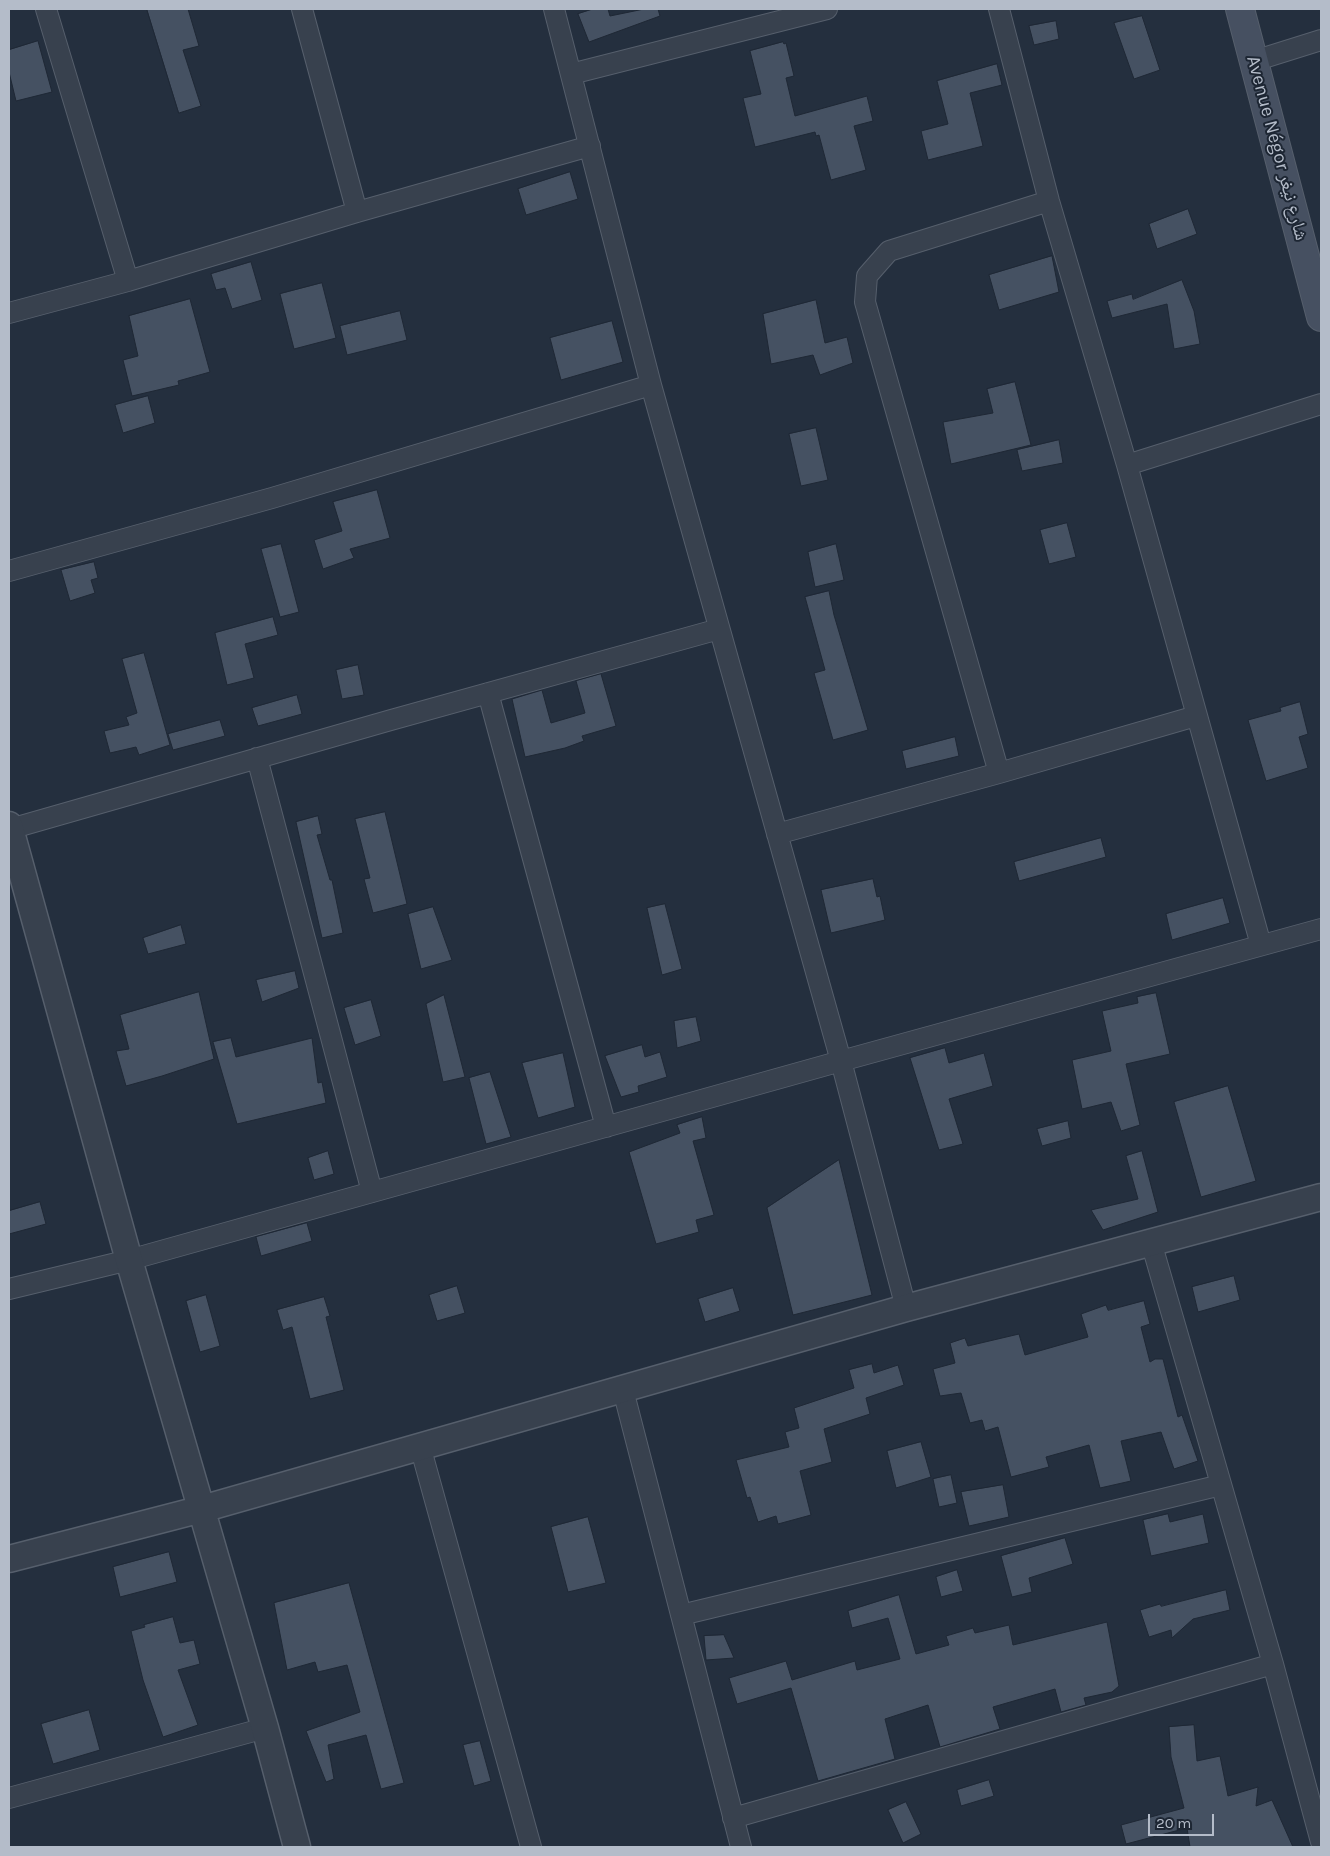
<!DOCTYPE html>
<html>
<head>
<meta charset="utf-8">
<style>
  body { margin:0 }
  #map { position:relative; width:1330px; height:1856px; overflow:hidden; background:#242f3e; font-family:Karla,sans-serif }
  canvas { display:block }
  .frame { position:absolute; inset:0; border:10px solid #b4bcc9; pointer-events:none }
  .scale { position:absolute; left:1148px; top:1814px; width:66px; height:22px; box-sizing:border-box; border:2px solid #b4bcc9; border-top:0; padding-left:6px; font-size:15px; line-height:18px; white-space:nowrap; color:#b4bcc9; -webkit-text-stroke:4px #1d2633; paint-order:stroke }
</style>
</head>
<body>
<div id="map">
<canvas width="1330" height="1856"></canvas>
<div class="frame"></div>
<div class="scale">20 m</div>
</div>
<script>
const c = document.querySelector('canvas').getContext('2d');
c.lineJoin = 'round';
function paint(path, color) { c.fillStyle = color; c.fill(path, 'evenodd'); }
function trace(path, color, width, dash) { c.strokeStyle = color; c.lineWidth = width; c.lineCap = dash ? 'butt' : 'round'; c.setLineDash(dash || []); c.stroke(path); }
function write(font, color, halo, rows, align = 'center') {
  c.font = font + ' Karla,"Noto Naskh Arabic",sans-serif'; c.lineWidth = 4; c.setLineDash([]); c.textBaseline = 'middle'; c.strokeStyle = halo; c.fillStyle = color; for (const [text, x, y, turn = 0] of rows) {
    c.save(); c.translate(x, y); c.rotate((+turn || 0) * Math.PI / 180); c.textAlign = isNaN(turn) ? turn : align; if (halo) c.strokeText(text, 0, 0); c.fillText(text, 0, 0); c.restore();
  }
}
const building = new Path2D(`
  M 147,9 L 188,9 L 199,46 L 183,50 L 201,106 L 179,113 Z
  M 593,9 L 608,9 L 610,16 L 644,9 L 658,9 L 660,16 L 589,42 L 578,14 Z
  M 1142,16 L 1160,70 L 1134,79 L 1114,23 Z
  M 1056,21 L 1059,39 L 1034,45 L 1029,26 Z
  M 38,41 L 52,92 L 16,101 L 9,72 L 9,50 Z
  M 783,42 L 784,44 L 786,43 L 794,76 L 786,78 L 795,116 L 867,96 L 873,121 L 854,126 L 866,170 L 831,180 L 819,135 L 816,136 L 815,132 L 755,147 L 743,98 L 761,94 L 750,51 Z
  M 997,64 L 1002,85 L 970,93 L 983,146 L 928,160 L 921,131 L 948,124 L 937,81 Z
  M 570,172 L 578,199 L 526,215 L 518,189 Z
  M 1188,209 L 1197,234 L 1157,249 L 1149,224 Z
  M 1052,256 L 1059,292 L 999,310 L 989,275 Z
  M 251,262 L 262,300 L 232,309 L 225,288 L 216,290 L 211,274 Z
  M 1182,280 L 1194,311 L 1200,344 L 1174,349 L 1167,304 L 1112,318 L 1107,301 L 1132,294 L 1133,299 Z
  M 322,283 L 336,338 L 294,349 L 280,294 Z
  M 190,299 L 210,372 L 178,381 L 179,385 L 132,396 L 123,360 L 138,356 L 129,316 Z
  M 816,300 L 825,343 L 847,337 L 853,363 L 820,375 L 813,355 L 771,364 L 763,314 Z
  M 400,311 L 407,340 L 347,355 L 340,326 Z
  M 612,321 L 623,362 L 561,380 L 550,338 Z
  M 1015,382 L 1031,445 L 951,464 L 943,422 L 993,413 L 987,389 Z
  M 148,396 L 155,423 L 123,433 L 115,405 Z
  M 816,428 L 828,480 L 801,486 L 789,434 Z
  M 1059,440 L 1063,463 L 1022,471 L 1017,450 Z
  M 377,490 L 390,538 L 350,549 L 354,558 L 323,569 L 314,540 L 342,531 L 333,502 Z
  M 1067,523 L 1076,557 L 1049,564 L 1040,530 Z
  M 281,544 L 299,612 L 280,617 L 261,549 Z
  M 836,544 L 844,580 L 815,587 L 808,552 Z
  M 94,562 L 98,578 L 91,580 L 95,593 L 70,601 L 61,570 Z
  M 829,591 L 834,615 L 868,730 L 833,740 L 814,673 L 825,670 L 805,597 Z
  M 273,617 L 278,635 L 245,644 L 254,678 L 227,685 L 215,633 Z
  M 144,653 L 170,745 L 139,755 L 136,747 L 110,753 L 104,731 L 129,725 L 126,717 L 137,713 L 122,659 Z
  M 358,665 L 364,695 L 342,699 L 336,670 Z
  M 601,674 L 616,726 L 582,736 L 584,741 L 565,748 L 525,757 L 512,699 L 542,690 L 551,723 L 585,713 L 576,681 Z
  M 297,695 L 302,714 L 258,726 L 252,708 Z
  M 1300,702 L 1308,734 L 1299,737 L 1308,768 L 1266,781 L 1248,720 L 1281,711 L 1280,708 Z
  M 220,720 L 225,736 L 173,750 L 168,734 Z
  M 955,737 L 959,756 L 906,769 L 902,751 Z
  M 385,812 L 407,904 L 373,913 L 364,879 L 370,878 L 355,819 Z
  M 318,816 L 322,834 L 317,835 L 330,880 L 332,880 L 343,933 L 322,938 L 296,822 Z
  M 1101,838 L 1106,857 L 1019,881 L 1014,862 Z
  M 873,879 L 877,897 L 880,896 L 885,920 L 831,933 L 821,890 Z
  M 1223,898 L 1230,923 L 1172,940 L 1166,914 Z
  M 665,904 L 682,969 L 662,975 L 647,908 Z
  M 433,907 L 452,960 L 421,969 L 408,914 Z
  M 181,925 L 186,944 L 148,954 L 143,938 Z
  M 295,971 L 299,988 L 262,1002 L 256,980 Z
  M 199,992 L 214,1059 L 162,1076 L 126,1086 L 116,1051 L 129,1049 L 120,1015 Z
  M 1156,993 L 1170,1054 L 1126,1064 L 1140,1125 L 1121,1131 L 1111,1102 L 1082,1109 L 1072,1060 L 1111,1051 L 1102,1011 L 1138,1003 L 1137,997 Z
  M 444,995 L 465,1077 L 443,1082 L 426,1004 Z
  M 371,1000 L 381,1036 L 355,1045 L 344,1008 Z
  M 696,1017 L 701,1041 L 677,1048 L 674,1021 Z
  M 231,1038 L 236,1057 L 312,1038 L 318,1083 L 322,1082 L 326,1103 L 237,1124 L 213,1042 Z
  M 642,1045 L 645,1057 L 660,1052 L 667,1077 L 638,1086 L 639,1092 L 621,1097 L 605,1056 Z
  M 945,1048 L 949,1063 L 984,1053 L 993,1086 L 949,1099 L 963,1144 L 939,1150 L 910,1058 Z
  M 563,1053 L 575,1107 L 538,1118 L 522,1063 Z
  M 490,1072 L 511,1137 L 486,1144 L 469,1078 Z
  M 1228,1086 L 1256,1181 L 1201,1197 L 1174,1102 Z
  M 702,1117 L 706,1138 L 693,1141 L 714,1215 L 696,1220 L 699,1232 L 656,1244 L 629,1152 L 680,1133 L 677,1125 Z
  M 1068,1121 L 1071,1138 L 1042,1146 L 1037,1129 Z
  M 328,1151 L 334,1174 L 314,1180 L 308,1158 Z
  M 1142,1151 L 1158,1212 L 1103,1230 L 1091,1210 L 1138,1199 L 1126,1156 Z
  M 839,1160 L 872,1295 L 793,1315 L 767,1208 Z
  M 40,1202 L 46,1224 L 9,1234 L 9,1211 Z
  M 307,1223 L 312,1241 L 261,1256 L 256,1237 Z
  M 1234,1276 L 1240,1300 L 1198,1312 L 1192,1287 Z
  M 457,1286 L 465,1313 L 437,1321 L 429,1295 Z
  M 733,1288 L 740,1311 L 705,1322 L 698,1299 Z
  M 206,1295 L 220,1346 L 200,1352 L 186,1301 Z
  M 324,1297 L 330,1316 L 326,1317 L 344,1390 L 310,1399 L 292,1327 L 283,1330 L 277,1310 Z
  M 1144,1301 L 1150,1324 L 1141,1327 L 1150,1362 L 1155,1359 L 1163,1359 L 1178,1417 L 1182,1415 L 1198,1461 L 1174,1469 L 1161,1432 L 1121,1441 L 1131,1481 L 1100,1488 L 1089,1445 L 1046,1457 L 1049,1467 L 1011,1477 L 998,1427 L 985,1431 L 982,1420 L 970,1423 L 961,1393 L 940,1396 L 933,1369 L 955,1363 L 950,1343 L 965,1338 L 968,1346 L 1019,1334 L 1025,1355 L 1088,1337 L 1081,1314 L 1106,1305 L 1108,1310 Z
  M 872,1364 L 874,1373 L 898,1365 L 904,1385 L 866,1398 L 870,1414 L 824,1429 L 832,1462 L 800,1471 L 811,1515 L 778,1524 L 776,1516 L 758,1522 L 750,1497 L 747,1498 L 736,1460 L 789,1447 L 785,1432 L 799,1428 L 794,1408 L 854,1388 L 849,1370 Z
  M 921,1442 L 931,1477 L 896,1488 L 887,1451 Z
  M 951,1475 L 957,1503 L 939,1507 L 933,1479 Z
  M 1003,1485 L 1009,1517 L 969,1526 L 961,1492 Z
  M 1168,1514 L 1170,1522 L 1203,1514 L 1209,1543 L 1151,1556 L 1143,1520 Z
  M 588,1517 L 606,1583 L 568,1592 L 551,1527 Z
  M 1065,1538 L 1073,1564 L 1029,1578 L 1032,1592 L 1012,1597 L 1001,1556 Z
  M 169,1552 L 177,1582 L 120,1597 L 113,1567 Z
  M 957,1570 L 963,1591 L 941,1597 L 936,1577 Z
  M 349,1583 L 404,1783 L 381,1789 L 366,1735 L 328,1745 L 334,1779 L 326,1782 L 306,1731 L 360,1712 L 347,1665 L 318,1672 L 315,1662 L 287,1670 L 274,1603 Z
  M 1226,1590 L 1230,1610 L 1193,1619 L 1172,1638 L 1171,1630 L 1149,1637 L 1140,1610 L 1160,1604 L 1161,1606 Z
  M 899,1595 L 916,1654 L 949,1645 L 946,1636 L 973,1628 L 975,1633 L 1009,1625 L 1013,1645 L 1107,1622 L 1119,1686 L 1112,1692 L 1084,1698 L 1086,1705 L 1061,1712 L 1055,1689 L 993,1707 L 1000,1729 L 940,1747 L 928,1705 L 885,1719 L 895,1759 L 818,1781 L 791,1688 L 737,1704 L 729,1678 L 786,1661 L 792,1680 L 855,1661 L 857,1670 L 900,1659 L 888,1618 L 852,1628 L 848,1611 Z
  M 173,1617 L 180,1643 L 194,1640 L 200,1664 L 178,1670 L 198,1725 L 163,1737 L 143,1680 L 131,1631 L 145,1627 L 144,1625 Z
  M 724,1635 L 734,1658 L 706,1660 L 704,1636 Z
  M 89,1710 L 100,1750 L 53,1764 L 41,1724 Z
  M 1194,1725 L 1197,1761 L 1220,1756 L 1228,1796 L 1258,1787 L 1256,1806 L 1272,1800 L 1293,1847 L 1190,1847 L 1187,1828 L 1126,1844 L 1121,1825 L 1184,1808 L 1171,1757 L 1169,1727 Z
  M 480,1741 L 491,1781 L 474,1786 L 463,1745 Z
  M 989,1780 L 994,1796 L 961,1806 L 957,1790 Z
  M 906,1802 L 921,1834 L 903,1843 L 888,1810 Z`);
const minor = new Path2D(`
  M 46,9 L 128,281
  M 302,9 L 357,212
  M 554,9 L 651,385 L 841,1061 L 906,1308
  M 999,9 L 1049,201 L 1127,465 L 1261,945
  M 1254,61 L 1321,40
  M 571,74 L 827,9
  M 9,313 L 128,281 L 357,212 L 590,146
  M 1127,465 L 1321,404
  M 9,571 L 272,498 L 651,385
  M 488,693 L 606,1127
  M 257,758 L 372,1192
  M 999,773 L 865,302 L 867,276 L 889,251 L 1049,201
  M 10,829 L 391,720 L 719,629
  M 777,834 L 999,773 L 1196,716
  M 1151,1242 L 1273,1664 L 1321,1842
  M 9,1289 L 129,1260 L 841,1061 L 1321,929
  M 623,1390 L 741,1847
  M 420,1446 L 531,1847
  M 681,1615 L 1221,1485
  M 9,1798 L 265,1728
  M 733,1818 L 1273,1664`);
const tertiary = new Path2D(`
  M 9,825 L 129,1260 L 265,1728 L 297,1847
  M 9,1559 L 202,1509 L 906,1308 L 1321,1197`);
const secondary = new Path2D(`
  M 1240,9 L 1321,317`);
const streetNames = [
  ["Avenue Négor شارع نيغر",1277,148,75]
];
paint(building, '#455162');
trace(building, '#1f2835', 1);
trace(minor, '#565f6c', 22);
trace(tertiary, '#565f6c', 29);
trace(secondary, '#565f6c', 30);
trace(minor, '#38414e', 20);
trace(tertiary, '#38414e', 26);
trace(secondary, '#465061', 28);
write('19px', '#b4bcc9', '#1d2633', streetNames);
</script>
</body>
</html>
